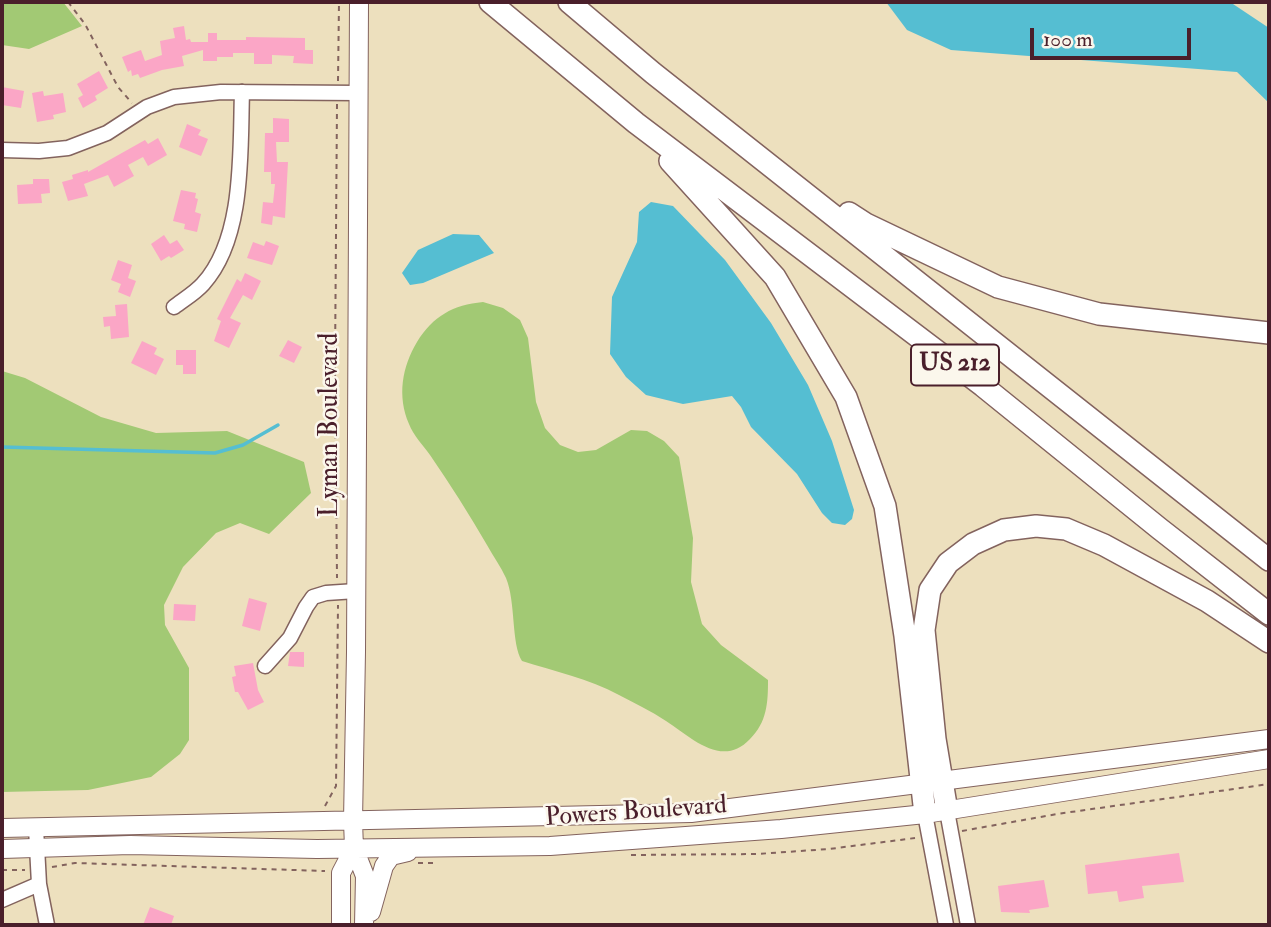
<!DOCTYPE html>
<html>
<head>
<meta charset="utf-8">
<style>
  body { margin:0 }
  #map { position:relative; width:1271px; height:927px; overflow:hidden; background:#ede0be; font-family:"IM FELL Double Pica",serif }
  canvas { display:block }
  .frame { position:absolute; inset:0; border:4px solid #4a1f2b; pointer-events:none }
  .scale { position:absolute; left:1030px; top:28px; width:161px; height:32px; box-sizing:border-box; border:4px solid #4a1f2b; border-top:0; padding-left:9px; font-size:21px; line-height:24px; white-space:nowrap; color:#4a1f2b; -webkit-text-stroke:5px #fbf7ec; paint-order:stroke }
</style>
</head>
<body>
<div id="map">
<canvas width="1271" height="927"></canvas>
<div class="frame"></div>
<div class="scale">100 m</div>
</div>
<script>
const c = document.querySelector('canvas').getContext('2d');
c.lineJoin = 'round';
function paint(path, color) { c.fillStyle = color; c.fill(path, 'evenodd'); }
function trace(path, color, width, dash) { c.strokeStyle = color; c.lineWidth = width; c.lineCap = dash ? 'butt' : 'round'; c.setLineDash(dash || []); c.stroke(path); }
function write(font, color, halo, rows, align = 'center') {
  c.font = font + ' "IM FELL Double Pica",serif'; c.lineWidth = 5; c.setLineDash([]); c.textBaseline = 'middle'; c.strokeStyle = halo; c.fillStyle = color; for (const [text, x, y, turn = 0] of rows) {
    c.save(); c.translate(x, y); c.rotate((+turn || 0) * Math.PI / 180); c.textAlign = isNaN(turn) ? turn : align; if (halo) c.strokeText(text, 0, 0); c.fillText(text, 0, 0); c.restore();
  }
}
const green = new Path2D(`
  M 2,2 L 63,2 L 82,26 L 29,49 L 2,45 Z
  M 483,302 L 503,308 L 520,320 L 528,338 L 536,402 L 545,428 L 560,445 L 578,452 L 596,450 L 631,430 L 647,431 L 664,441 L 679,457 L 693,538 L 691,582 L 702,624 L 721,645 L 768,680 C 768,703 767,722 750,739 C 722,769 691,737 666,721 C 651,711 634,703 619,695 C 589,679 554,671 522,661 C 511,644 516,602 506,578 C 501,567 493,556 487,545 C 469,514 450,484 430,455 C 423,445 413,435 409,424 C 397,396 402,367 417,342 C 433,316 453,305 483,302 Z
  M 2,371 L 25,378 L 101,417 L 156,433 L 227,431 L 304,462 L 311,493 L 269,534 L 240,523 L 216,533 L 183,567 L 164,605 L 165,625 L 189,668 L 189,740 L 180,754 L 151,777 L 88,790 L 2,792 Z`);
const water = new Path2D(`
  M 886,2 L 1230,2 L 1269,28 L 1269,103 L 1237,72 L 951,50 L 907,30 Z
  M 651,202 L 673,206 L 725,260 L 771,323 L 808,385 L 832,441 L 854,510 L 852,519 L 845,525 L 832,523 L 822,513 L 797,474 L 751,427 L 741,407 L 732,396 L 683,404 L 646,395 L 626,377 L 610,354 L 612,297 L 637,242 L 639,212 Z
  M 453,234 L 479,235 L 494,253 L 423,283 L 410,285 L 402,273 L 418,250 Z`);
const stream = new Path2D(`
  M 2,447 L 215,453 L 243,445 L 278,425`);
const building = new Path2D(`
  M 184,26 L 186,40 L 190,39 L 191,42 L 208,42 L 208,33 L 217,33 L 217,40 L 246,40 L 246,37 L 305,38 L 305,50 L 313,50 L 313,64 L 293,63 L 294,56 L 272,55 L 272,64 L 254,64 L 254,53 L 233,53 L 233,57 L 217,57 L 217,61 L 203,61 L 203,50 L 182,56 L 184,66 L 162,70 L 140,78 L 138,74 L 132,76 L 131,70 L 128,72 L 122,57 L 141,50 L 145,61 L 162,55 L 160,41 L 175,38 L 173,28 Z
  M 99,71 L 108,88 L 95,96 L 97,100 L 83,108 L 78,98 L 83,95 L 77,84 Z
  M 2,87 L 24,91 L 21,108 L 2,105 Z
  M 43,91 L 44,96 L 63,93 L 66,112 L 53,115 L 54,119 L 37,122 L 32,93 Z
  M 273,118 L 289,119 L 289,142 L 276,142 L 277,162 L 288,162 L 285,218 L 273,216 L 272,225 L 261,223 L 263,202 L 273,203 L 275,184 L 271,184 L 271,172 L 264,172 L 265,133 L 273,133 Z
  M 187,124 L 201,130 L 198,135 L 208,139 L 201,156 L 179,147 Z
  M 158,138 L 167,155 L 148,166 L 143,157 L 128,165 L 134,176 L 114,187 L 108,175 L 84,184 L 88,196 L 68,201 L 62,182 L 73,179 L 72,175 L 88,170 L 88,172 L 145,140 L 148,144 Z
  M 33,179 L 49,179 L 50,193 L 41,194 L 42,203 L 18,204 L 17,185 L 33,184 Z
  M 181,190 L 196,193 L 195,198 L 198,199 L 195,212 L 201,214 L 197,232 L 184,229 L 185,224 L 173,221 Z
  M 164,235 L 170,244 L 177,240 L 184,250 L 171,258 L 169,256 L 161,261 L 151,244 Z
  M 266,241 L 279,246 L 272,265 L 247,258 L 253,242 L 264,246 Z
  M 118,260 L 132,265 L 128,278 L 136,281 L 130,297 L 118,292 L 121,284 L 111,280 Z
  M 245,273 L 261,281 L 252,300 L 243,295 L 230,318 L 241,323 L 229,348 L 214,341 L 221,321 L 217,319 L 237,279 L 241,282 Z
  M 127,304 L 129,337 L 111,339 L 110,326 L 104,327 L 103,317 L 116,316 L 115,305 Z
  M 288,340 L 302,347 L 294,363 L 279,356 Z
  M 142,341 L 157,348 L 154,354 L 164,359 L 156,375 L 131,363 Z
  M 176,350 L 196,350 L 196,374 L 183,374 L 183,365 L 176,365 Z
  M 249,598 L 267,603 L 260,631 L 242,626 Z
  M 174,604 L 196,605 L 195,621 L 173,620 Z
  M 290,652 L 304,652 L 304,667 L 288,666 Z
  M 253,663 L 258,690 L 264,702 L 248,710 L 238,692 L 235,692 L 232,677 L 236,676 L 234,666 Z
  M 1179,853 L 1184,882 L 1142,886 L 1144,898 L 1119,902 L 1117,891 L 1088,894 L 1085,865 Z
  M 1044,880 L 1049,907 L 1029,910 L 1030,913 L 1001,912 L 998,886 Z
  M 150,907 L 174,916 L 171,925 L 143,925 Z`);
const path = new Path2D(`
  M 68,2 L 85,24 L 118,87 L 132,103
  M 338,81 L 339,2
  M 337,104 L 335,365 L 337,578
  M 325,806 L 336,786 L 338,605
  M 962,831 L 1057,814 L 1269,784
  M 631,855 L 757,854 L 829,849 L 915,838
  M 418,863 L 437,863
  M 52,867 L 75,863 L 325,871
  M 2,870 L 25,870`);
const minor = new Path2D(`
  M 2,150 L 39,151 L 68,148 L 107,133 L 147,107 L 174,97 L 221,92 L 359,93
  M 174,307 C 183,300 195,293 203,284 C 245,238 240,150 242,92
  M 265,666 L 290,638 L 306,607 L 313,597 L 326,593 L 356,591
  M 947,811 L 968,925
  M 925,814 L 946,925
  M 36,828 L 39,884 L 47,925
  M 2,900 L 39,884`);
const major = new Path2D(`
  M 359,2 L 356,652 L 353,821 L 354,848 L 365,876 L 364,925
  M 2,828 L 691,813 L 1269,739
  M 2,849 L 130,845 L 317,849 L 550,846 L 781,829 L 925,814 L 1269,759
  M 371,912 L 384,866 L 391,856 L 408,852
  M 341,925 L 341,873 L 354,848`);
const highway = new Path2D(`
  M 490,2 L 636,123 L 983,386 L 1160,529 L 1269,614
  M 569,2 L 653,73 L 1269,560
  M 670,161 L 775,277 L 846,397 L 885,506 L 905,636 L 925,814
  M 849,213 L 866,224 L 998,287 L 1099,314 L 1269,333
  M 947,811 L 935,739 L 924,630 L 930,590 L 948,563 L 973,544 L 1004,530 L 1036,526 L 1066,529 L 1104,545 L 1207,601 L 1269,642`);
const shields = [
  [955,365,88]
];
const shieldNames = [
  ["US 212",955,365]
];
const streetNames = [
  ["Lyman Boulevard",331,425,-90],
  ["Powers Boulevard",636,813,-4]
];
paint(green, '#a2c974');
paint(water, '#55bed2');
trace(stream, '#55bed2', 3.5);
paint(building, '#fba6c6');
trace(minor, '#83635e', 17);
trace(major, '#83635e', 20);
trace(highway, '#83635e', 24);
trace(path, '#83635e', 2, [5, 5]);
trace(minor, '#fff', 14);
trace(major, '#fff', 18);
trace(highway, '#fff', 21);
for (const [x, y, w] of shields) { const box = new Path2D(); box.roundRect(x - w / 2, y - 20.5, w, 41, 5); c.fillStyle = '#fbf7ec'; c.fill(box); trace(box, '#4a1f2b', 2); }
write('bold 24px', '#4a1f2b', null, shieldNames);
write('26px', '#4a1f2b', '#fbf7ec', streetNames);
</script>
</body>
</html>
